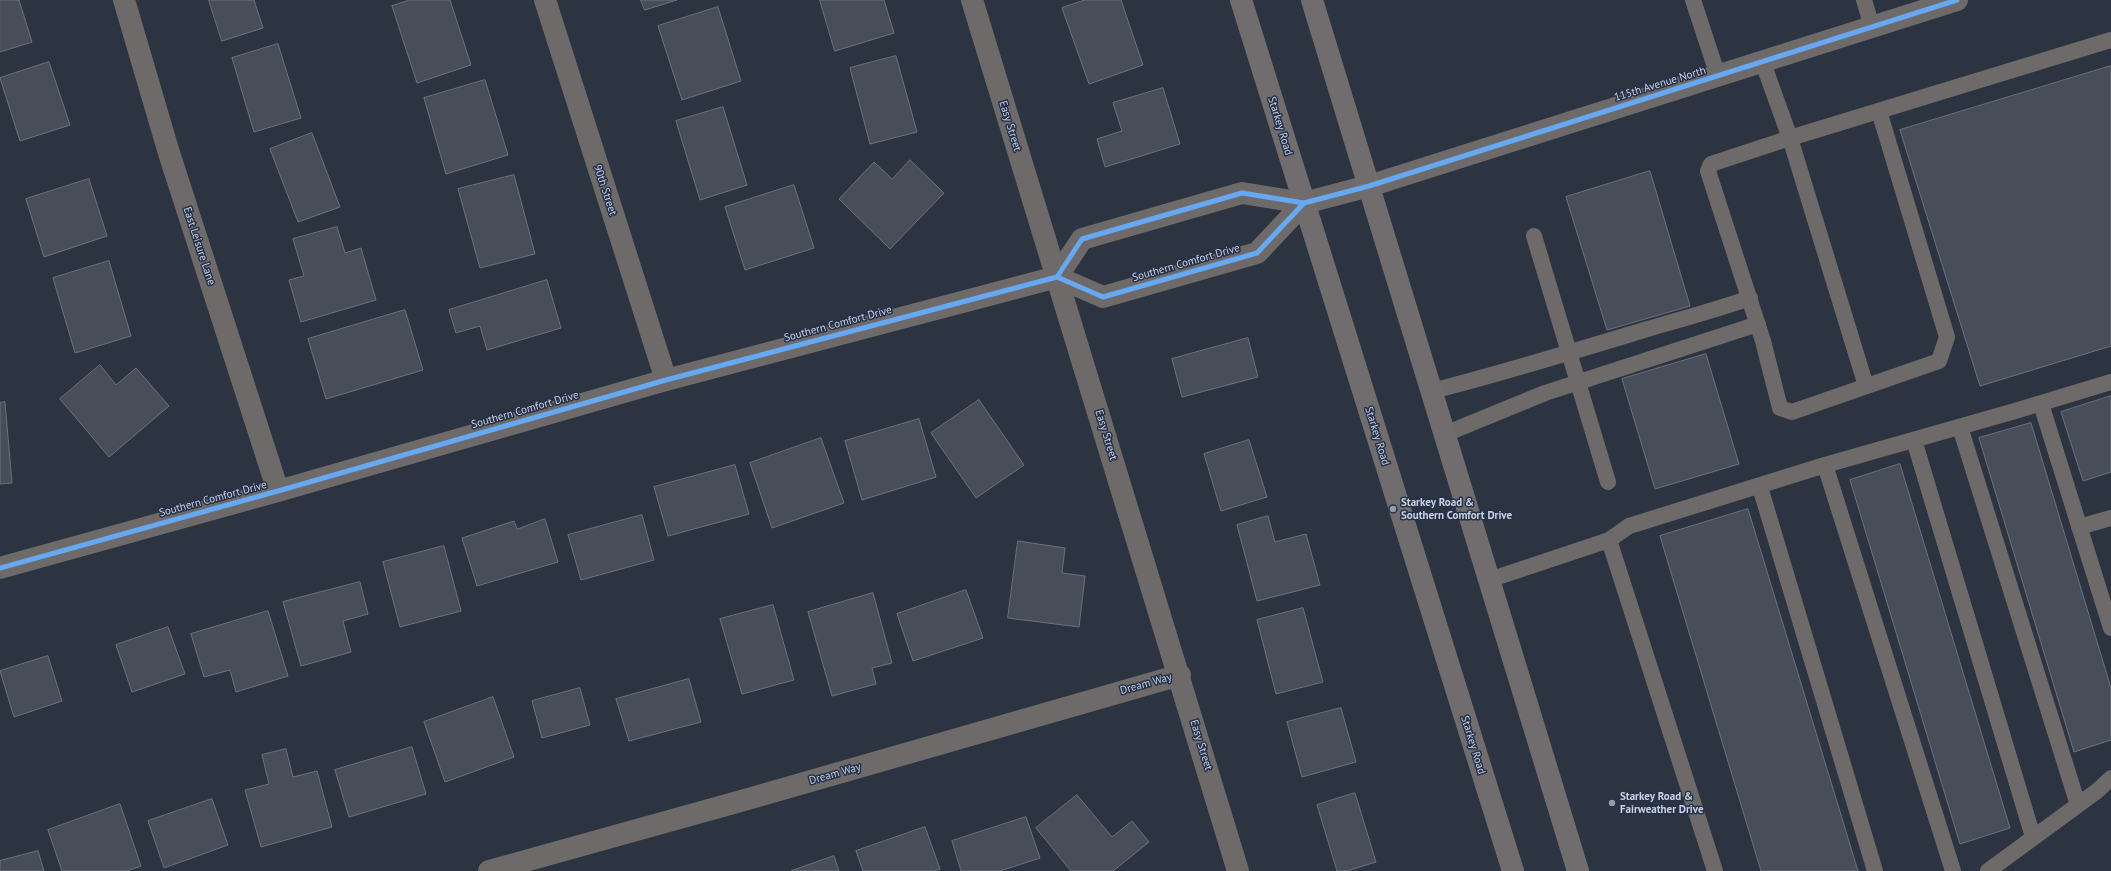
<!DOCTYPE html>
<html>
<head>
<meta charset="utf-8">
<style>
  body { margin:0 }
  canvas { display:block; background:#2d3441 }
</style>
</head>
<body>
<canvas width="2111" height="871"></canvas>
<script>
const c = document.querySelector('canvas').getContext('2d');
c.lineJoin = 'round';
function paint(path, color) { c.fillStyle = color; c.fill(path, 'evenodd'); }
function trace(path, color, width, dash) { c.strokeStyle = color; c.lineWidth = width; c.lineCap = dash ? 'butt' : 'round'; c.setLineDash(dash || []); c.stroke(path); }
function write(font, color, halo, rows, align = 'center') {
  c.font = font + ' "PT Sans",sans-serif'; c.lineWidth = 3; c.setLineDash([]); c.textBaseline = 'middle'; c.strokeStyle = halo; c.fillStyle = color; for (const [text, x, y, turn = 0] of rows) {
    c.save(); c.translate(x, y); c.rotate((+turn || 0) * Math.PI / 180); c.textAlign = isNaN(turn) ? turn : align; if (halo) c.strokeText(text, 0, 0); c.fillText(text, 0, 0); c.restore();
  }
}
const building = new Path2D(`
  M 0,0 L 19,0 L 32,42 L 0,52 Z
  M 209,0 L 254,0 L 263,28 L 222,41 Z
  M 410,0 L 450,0 L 471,65 L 417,83 L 392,6 Z
  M 641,0 L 677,0 L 645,10 Z
  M 820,0 L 884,0 L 894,33 L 835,51 Z
  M 1085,0 L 1121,0 L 1143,65 L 1089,84 L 1062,8 Z
  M 718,7 L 741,81 L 682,100 L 658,26 Z
  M 278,44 L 301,118 L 254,132 L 232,58 Z
  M 896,56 L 917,132 L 870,144 L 850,68 Z
  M 49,62 L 70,125 L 20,141 L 0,78 Z
  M 2111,66 L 2111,346 L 1980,386 L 1900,130 Z
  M 485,80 L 508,155 L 446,174 L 424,98 Z
  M 1163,88 L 1180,144 L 1105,167 L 1097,139 L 1122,131 L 1113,103 Z
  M 723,107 L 747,185 L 700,200 L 676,121 Z
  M 312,133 L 340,207 L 298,222 L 270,149 Z
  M 910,160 L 944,193 L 890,249 L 839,199 L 874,162 L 892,179 Z
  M 1650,171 L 1690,306 L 1607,330 L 1566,197 Z
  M 514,175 L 535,254 L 480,268 L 458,189 Z
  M 89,179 L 107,236 L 44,257 L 26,199 Z
  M 794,185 L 814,248 L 745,270 L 725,207 Z
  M 337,227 L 345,253 L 361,248 L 376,300 L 301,322 L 289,280 L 304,276 L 293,239 Z
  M 109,261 L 131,336 L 75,353 L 53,278 Z
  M 547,280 L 561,328 L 487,350 L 480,326 L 456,333 L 449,310 Z
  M 405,310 L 423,370 L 326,399 L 308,339 Z
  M 1248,338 L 1258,377 L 1182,397 L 1172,359 Z
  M 1706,354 L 1739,464 L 1655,489 L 1622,379 Z
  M 100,365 L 116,385 L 136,368 L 169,406 L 109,457 L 60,399 Z
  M 2111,396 L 2111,472 L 2083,481 L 2061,412 Z
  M 979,400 L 1024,465 L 976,498 L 931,433 Z
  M 5,402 L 12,483 L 0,484 L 0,403 Z
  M 919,419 L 936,477 L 862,500 L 845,441 Z
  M 2031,423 L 2111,688 L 2111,740 L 2074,752 L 1979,438 Z
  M 821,438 L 844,503 L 772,528 L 750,463 Z
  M 1249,440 L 1267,497 L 1221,511 L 1204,454 Z
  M 1900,464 L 2010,828 L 1960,844 L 1850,480 Z
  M 735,465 L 749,514 L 668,536 L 654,487 Z
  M 1748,509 L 1858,871 L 1761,871 L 1660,536 Z
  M 642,515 L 654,560 L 581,580 L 568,535 Z
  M 1268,516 L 1275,542 L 1306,534 L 1320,585 L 1257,601 L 1237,525 Z
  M 545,519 L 558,562 L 477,586 L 462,538 L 514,521 L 517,529 Z
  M 1018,541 L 1065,548 L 1062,573 L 1085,576 L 1079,627 L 1008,618 Z
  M 444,546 L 461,611 L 400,627 L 383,562 Z
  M 360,582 L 368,614 L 343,621 L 351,652 L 301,666 L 283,602 Z
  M 966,590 L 983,638 L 913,661 L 897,614 Z
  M 873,593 L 892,663 L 872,668 L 876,684 L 832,696 L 808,612 Z
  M 773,605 L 794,680 L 742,694 L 720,619 Z
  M 1303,608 L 1323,682 L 1276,694 L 1257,620 Z
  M 268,611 L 288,676 L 236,692 L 230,670 L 204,677 L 191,634 Z
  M 168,627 L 185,674 L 132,692 L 116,645 Z
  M 48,656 L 62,701 L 14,717 L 0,671 Z
  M 689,679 L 701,722 L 629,741 L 616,699 Z
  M 580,688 L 590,725 L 542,738 L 532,701 Z
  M 493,697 L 514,757 L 445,782 L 424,722 Z
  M 1341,708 L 1356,762 L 1302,777 L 1287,722 Z
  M 412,747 L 426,794 L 349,817 L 335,770 Z
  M 286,749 L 293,777 L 317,771 L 332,827 L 261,847 L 245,790 L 269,784 L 262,755 Z
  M 1355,793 L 1376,862 L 1347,871 L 1337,871 L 1317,805 Z
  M 1077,795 L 1112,837 L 1132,821 L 1149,842 L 1113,871 L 1071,871 L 1036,828 Z
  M 212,799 L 228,845 L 164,868 L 148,821 Z
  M 120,804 L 141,866 L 127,871 L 62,871 L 48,830 Z
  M 1026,817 L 1040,858 L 1000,871 L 961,871 L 952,841 Z
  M 925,827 L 940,869 L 934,871 L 863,871 L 856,851 Z
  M 38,851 L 44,871 L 0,871 L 0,861 Z
  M 834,856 L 839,871 L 791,871 Z`);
const service = new Path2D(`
  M 1693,0 L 1718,76
  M 1864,0 L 1872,27
  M 1763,63 L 1790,138 L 1711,164 L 1708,171 L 1763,341 L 1780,408 L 1792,412 L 1939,361 L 1947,337 L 1879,111
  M 1534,236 L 1608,482
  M 1866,386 L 1790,138 L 2111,40
  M 1432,391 C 1499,374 1565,354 1631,334 C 1670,322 1710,312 1750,298
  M 2041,404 L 2111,628
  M 1960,427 L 2078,805
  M 1445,434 L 1545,393 L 1758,324
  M 1914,440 L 2033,837
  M 1825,465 L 1953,871
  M 1760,487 L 1875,871
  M 2079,527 L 2111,518
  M 1609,540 L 1629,526 L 1825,465 L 2015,411 L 2111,382
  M 1489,580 L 1609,540 L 1715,871
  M 1988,871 L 2097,791 L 2111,778`);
const minor = new Path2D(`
  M 124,0 L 169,153 L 278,491
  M 545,0 L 666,380
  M 972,0 L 1238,871
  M 1304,203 L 1257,253 L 1103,297 L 1057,277 L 1082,239 L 1242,193 L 1304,203 L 1369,186 L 1957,0
  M 0,568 L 278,491 L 666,380 L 1057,277
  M 489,871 L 748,799 L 1180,675`);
const secondary = new Path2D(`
  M 1241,0 L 1513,871
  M 1312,0 L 1578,871`);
const cycleway = new Path2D(`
  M 1304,203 L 1257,253 L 1103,297 L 1057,277 L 1082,239 L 1242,193 L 1304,203 L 1369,186 L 1957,0
  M 0,568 L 278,491 L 666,380 L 1057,277`);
const markers = [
  [1393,509,4,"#949baa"],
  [1612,803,4,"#949baa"]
];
const streetNames = [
  ["115th Avenue North",1660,84,-17],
  ["Easy Street",1010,126,73],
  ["Starkey Road",1280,126,73],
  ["90th Street",605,190,72],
  ["East Leisure Lane",199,246,72],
  ["Southern Comfort Drive",1186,263,-16],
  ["Southern Comfort Drive",838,324,-15],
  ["Southern Comfort Drive",525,410,-16],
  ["Easy Street",1106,435,73],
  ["Starkey Road",1377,436,73],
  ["Southern Comfort Drive",213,499,-15],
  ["Dream Way",1146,684,-16],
  ["Easy Street",1201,745,73],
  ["Starkey Road",1473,745,73],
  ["Dream Way",835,774,-16]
];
const poiNames = [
  ["Starkey Road &",1401,503],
  ["Southern Comfort Drive",1401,516],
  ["Starkey Road &",1620,797],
  ["Fairweather Drive",1620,810]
];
paint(building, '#484e59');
trace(building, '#6b727d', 1);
trace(service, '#6f6a6a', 16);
trace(minor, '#6f6a6a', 22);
trace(secondary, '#716d6e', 22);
trace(cycleway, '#66a8f1', 5);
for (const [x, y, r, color] of markers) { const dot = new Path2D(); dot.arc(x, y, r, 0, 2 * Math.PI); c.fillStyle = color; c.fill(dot); trace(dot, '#253149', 1.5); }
write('11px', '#cbd3e3', '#253149', streetNames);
write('bold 11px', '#cbd3e3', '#253149', poiNames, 'left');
</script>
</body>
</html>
